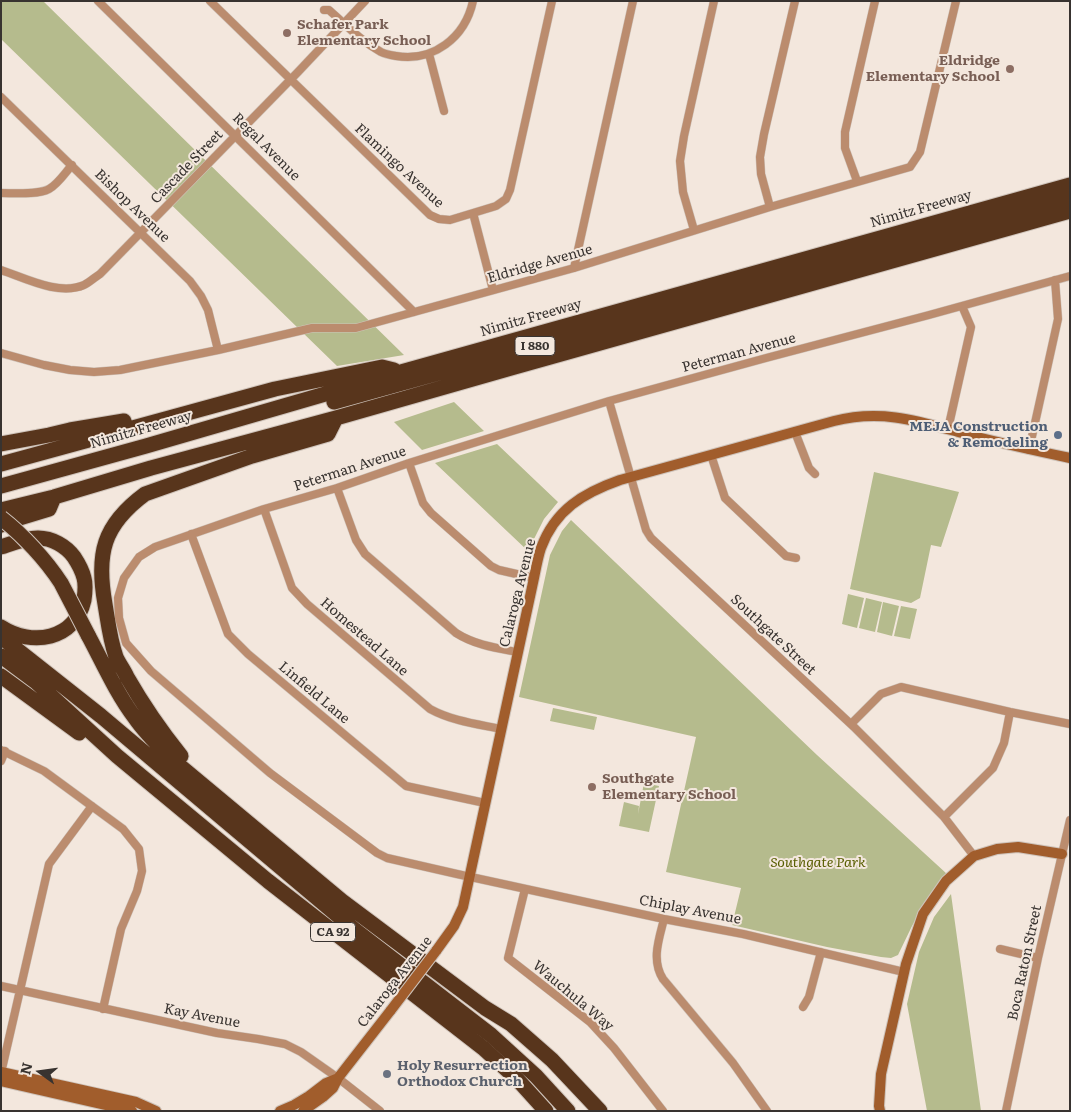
<!DOCTYPE html>
<html>
<head>
<meta charset="utf-8">
<style>
  body { margin:0 }
  #map { position:relative; width:1071px; height:1112px; overflow:hidden; background:#f3e7dd; font-family:Literata,serif }
  canvas { display:block }
  .frame { position:absolute; inset:0; border:2px solid #383330; pointer-events:none }
  .north { position:absolute; left:15px; top:1047px; width:50px; height:50px; -webkit-text-stroke:4px #f3e7dd; paint-order:stroke; rotate:284deg; font-size:14px; font-weight:700; line-height:20px; text-align:center; color:#383330 }
  .north::after { content:''; display:block; margin:auto; width:18px; height:22px; background:#383330; clip-path:polygon(50% 0,100% 100%,50% 72%,0 100%) }
</style>
</head>
<body>
<div id="map">
<canvas width="1071" height="1112"></canvas>
<div class="frame"></div>
<div class="north">N</div>
</div>
<script>
const c = document.querySelector('canvas').getContext('2d');
c.lineJoin = 'round';
function paint(path, color) { c.fillStyle = color; c.fill(path, 'evenodd'); }
function trace(path, color, width, dash) { c.strokeStyle = color; c.lineWidth = width; c.lineCap = dash ? 'butt' : 'round'; c.setLineDash(dash || []); c.stroke(path); }
function write(font, color, halo, rows, align = 'center') {
  c.font = font + ' Literata,serif'; c.lineWidth = 4; c.setLineDash([]); c.textBaseline = 'middle'; c.strokeStyle = halo; c.fillStyle = color; for (const [text, x, y, turn = 0] of rows) {
    c.save(); c.translate(x, y); c.rotate((+turn || 0) * Math.PI / 180); c.textAlign = isNaN(turn) ? turn : align; if (halo) c.strokeText(text, 0, 0); c.fillText(text, 0, 0); c.restore();
  }
}
const green = new Path2D(`
  M 1,1 L 43,1 L 404,355 L 337,366 L 1,39 Z
  M 454,402 L 484,431 L 422,450 L 394,422 Z
  M 497,444 L 558,502 L 544,519 L 528,551 L 435,463 Z
  M 874,472 L 959,492 L 941,547 L 931,545 L 920,598 L 911,603 L 850,589 Z
  M 571,520 L 817,755 L 947,874 L 926,901 L 912,926 L 898,955 L 891,958 L 881,957 L 827,947 L 732,925 L 741,888 L 666,872 L 696,737 L 519,697 L 550,555 L 562,531 Z
  M 848,594 L 864,598 L 857,628 L 842,624 Z
  M 866,598 L 882,602 L 875,632 L 859,628 Z
  M 883,602 L 899,606 L 892,636 L 877,632 Z
  M 901,606 L 917,609 L 910,639 L 894,636 Z
  M 553,708 L 597,717 L 594,730 L 550,721 Z
  M 644,783 L 659,786 L 649,832 L 619,826 L 624,802 L 639,806 L 638,814 Z
  M 951,894 L 981,1111 L 927,1111 L 907,1004 L 919,952 L 934,917 Z`);
const street = new Path2D(`
  M 98,1 L 414,312
  M 210,1 L 430,215 L 439,219 L 450,220 L 496,206 L 506,199 L 510,190 L 552,1
  M 324,10 L 329,10 C 346,25 361,41 381,52 C 385,54 390,55 396,56 C 433,62 465,38 473,1
  M 429,54 L 444,111
  M 1,97 L 190,281 L 201,296 L 208,310 L 218,350
  M 857,181 L 845,148 L 845,132 L 875,1
  M 1,193 C 14,193 38,195 49,189 C 58,184 65,173 72,165
  M 770,207 L 761,174 L 760,157 L 764,134 L 795,1
  M 473,213 L 493,290
  M 694,230 L 683,192 L 680,161 L 684,136 L 714,1
  M 574,268 L 633,1
  M 1,270 C 25,278 59,296 84,285 C 90,282 95,277 100,274 L 297,73 L 365,1
  M 1,353 L 44,365 L 70,370 L 94,372 L 120,370 L 218,350 L 312,328 L 356,328 L 574,268 L 770,207 L 910,167 L 920,152 L 956,1
  M 609,401 L 646,530 L 651,538 L 854,727 L 944,817 L 974,856
  M 948,429 L 971,327 L 962,306
  M 795,432 L 809,468 L 815,474
  M 1029,450 L 1058,319 L 1055,280
  M 711,455 L 725,498 L 786,556 L 796,558
  M 409,463 L 423,503 L 431,513 L 491,566 L 499,570 L 534,578
  M 337,488 L 356,540 L 365,554 L 456,633 C 475,645 496,648 517,652
  M 264,509 L 292,588 L 307,604 L 430,709 C 452,721 477,724 501,729
  M 191,534 L 228,634 L 248,654 L 406,786 L 485,803
  M 851,724 L 881,694 L 901,687 L 1010,712 L 1070,724
  M 1,750 L 44,771 L 123,829 L 139,849 L 142,871 L 137,891 L 121,929 L 103,1009
  M 1,761 L 5,751
  M 944,817 L 993,768 L 1004,743 L 1010,712
  M 525,889 L 508,958 L 590,1022 L 614,1048 L 663,1111
  M 664,919 C 659,939 651,960 663,979 L 733,1063 L 767,1111
  M 1000,949 L 1038,958
  M 904,972 L 743,934 L 664,919 L 457,874 L 387,858 L 377,853 L 270,773 L 151,671 L 126,643 L 119,618 L 118,598 L 124,578 L 139,557 L 155,547 L 264,509 L 337,488 L 409,463 L 609,401 L 766,358 L 929,315 L 1070,276
  M 1,986 L 217,1033 L 258,1039 L 285,1044 L 301,1052 L 338,1078 L 380,1111
  M 803,1007 L 809,997 L 821,952
  M 1,1073 L 49,864 L 92,806
  M 1006,1111 L 1038,958 L 1070,820`);
const secondary = new Path2D(`
  M 436,951 L 454,926 L 463,907 L 534,578 C 536,568 538,557 541,548 C 555,510 583,493 620,480 L 834,421 C 885,408 924,423 973,436 C 1005,444 1037,451 1070,458
  M 1,1072 L 136,1102 L 156,1111
  M 1,1081 L 132,1111
  M 280,1111 L 294,1105 L 309,1096 L 326,1083 L 338,1078
  M 303,1111 L 323,1097 L 333,1088 L 338,1078 L 391,1010
  M 880,1111 L 879,1106 L 881,1074 L 906,964 L 923,914 L 946,881 L 974,856 L 997,849 L 1018,847 L 1062,854`);
const highway = new Path2D(`
  M 334,402 L 1070,198
  M 1,444 L 49,435 L 70,430 L 124,421
  M 1,464 L 275,389 L 382,367 L 394,370
  M 1,486 L 146,446 L 401,372 L 1070,185
  M 1,510 L 54,497 L 151,468 L 336,418 L 511,368 L 1070,211
  M 1,525 L 16,519 L 49,509 L 54,497
  M 1,547 C 13,543 25,538 38,538 C 52,538 66,546 74,557 C 78,563 82,570 84,578 C 86,585 85,593 84,600 C 75,640 32,647 1,627
  M 88,635 C 103,663 116,693 135,718 C 146,734 160,747 174,761 L 342,901 L 485,1008 L 511,1024 L 552,1060 L 600,1111
  M 1,637 L 101,716 L 355,930 L 491,1035 L 536,1076 L 568,1111
  M 1,656 L 36,682 L 117,756 L 268,881 L 483,1048 L 518,1080 L 546,1111
  M 1,676 L 79,733
  M 181,756 C 161,731 143,705 127,677 C 124,670 119,664 116,657 C 110,640 108,622 105,604 C 96,554 103,525 145,494 L 252,456 L 328,434 L 336,418`);
const secondaryBridge = new Path2D(`
  M 391,1010 L 436,951`);
const highwayBridge = new Path2D(`
  M 1,518 C 23,535 46,560 61,583 C 70,600 79,618 88,635`);
const markers = [
  [287,33,5,"#8d6e63"],
  [1010,69,5,"#8d6e63"],
  [1058,435,5,"#5c6f8a"],
  [592,787,5,"#8d6e63"],
  [387,1074,5,"#6b7280"]
];
const shields = [
  [535,346,40],
  [333,932,45]
];
const shieldNames = [
  ["I 880",535,346],
  ["CA 92",333,932]
];
const educationNames = [
  ["Schafer Park",297,25],
  ["Elementary School",297,41],
  ["Eldridge",1000,61,"right"],
  ["Elementary School",1000,77,"right"],
  ["Southgate",602,779],
  ["Elementary School",602,795]
];
const streetNames = [
  ["Regal Avenue",266,147,45],
  ["Flamingo Avenue",399,166,43],
  ["Cascade Street",187,167,-46],
  ["Bishop Avenue",132,206,44],
  ["Nimitz Freeway",921,209,-16],
  ["Eldridge Avenue",540,264,-16],
  ["Nimitz Freeway",531,318,-16],
  ["Peterman Avenue",739,353,-15],
  ["Nimitz Freeway",141,430,-16],
  ["Peterman Avenue",350,469,-18],
  ["Calaroga Avenue",518,593,-76],
  ["Southgate Street",773,635,43],
  ["Homestead Lane",364,637,41],
  ["Linfield Lane",314,693,40],
  ["Chiplay Avenue",690,910,11],
  ["Boca Raton Street",1025,963,-78],
  ["Calaroga Avenue",395,982,-52],
  ["Wauchula Way",573,996,40],
  ["Kay Avenue",202,1016,11]
];
const serviceNames = [
  ["MEJA Construction",1048,427],
  ["& Remodeling",1048,443]
];
const parkNames = [
  ["Southgate Park",818,863]
];
const worshipNames = [
  ["Holy Resurrection",397,1066],
  ["Orthodox Church",397,1082]
];
paint(green, '#b5bb8d');
trace(street, '#cec3ba', 9);
trace(secondary, '#cec3ba', 12);
trace(highway, '#cec3ba', 17);
trace(street, '#bb8c6e', 8);
trace(secondary, '#a15d2c', 10);
trace(highway, '#58351c', 15);
trace(secondaryBridge, '#cec3ba', 12, []);
trace(highwayBridge, '#cec3ba', 17, []);
trace(secondaryBridge, '#a15d2c', 10);
trace(highwayBridge, '#58351c', 15);
for (const [x, y, r, color] of markers) { const dot = new Path2D(); dot.arc(x, y, r, 0, 2 * Math.PI); c.fillStyle = color; c.fill(dot); trace(dot, '#f3e7dd', 2); }
for (const [x, y, w] of shields) { const box = new Path2D(); box.roundRect(x - w / 2, y - 9.5, w, 19, 4); c.fillStyle = '#f3e7dd'; c.fill(box); trace(box, '#383330', 1); }
write('bold 12px', '#383330', null, shieldNames);
write('bold 14px', '#785e54', '#f3e7dd', educationNames, 'left');
write('14px', '#383330', '#f3e7dd', streetNames);
write('bold 14px', '#4e5e75', '#f3e7dd', serviceNames, 'right');
write('italic 14px', '#585e00', '#f3e7dd', parkNames);
write('bold 14px', '#5b616d', '#f3e7dd', worshipNames, 'left');
</script>
</body>
</html>
